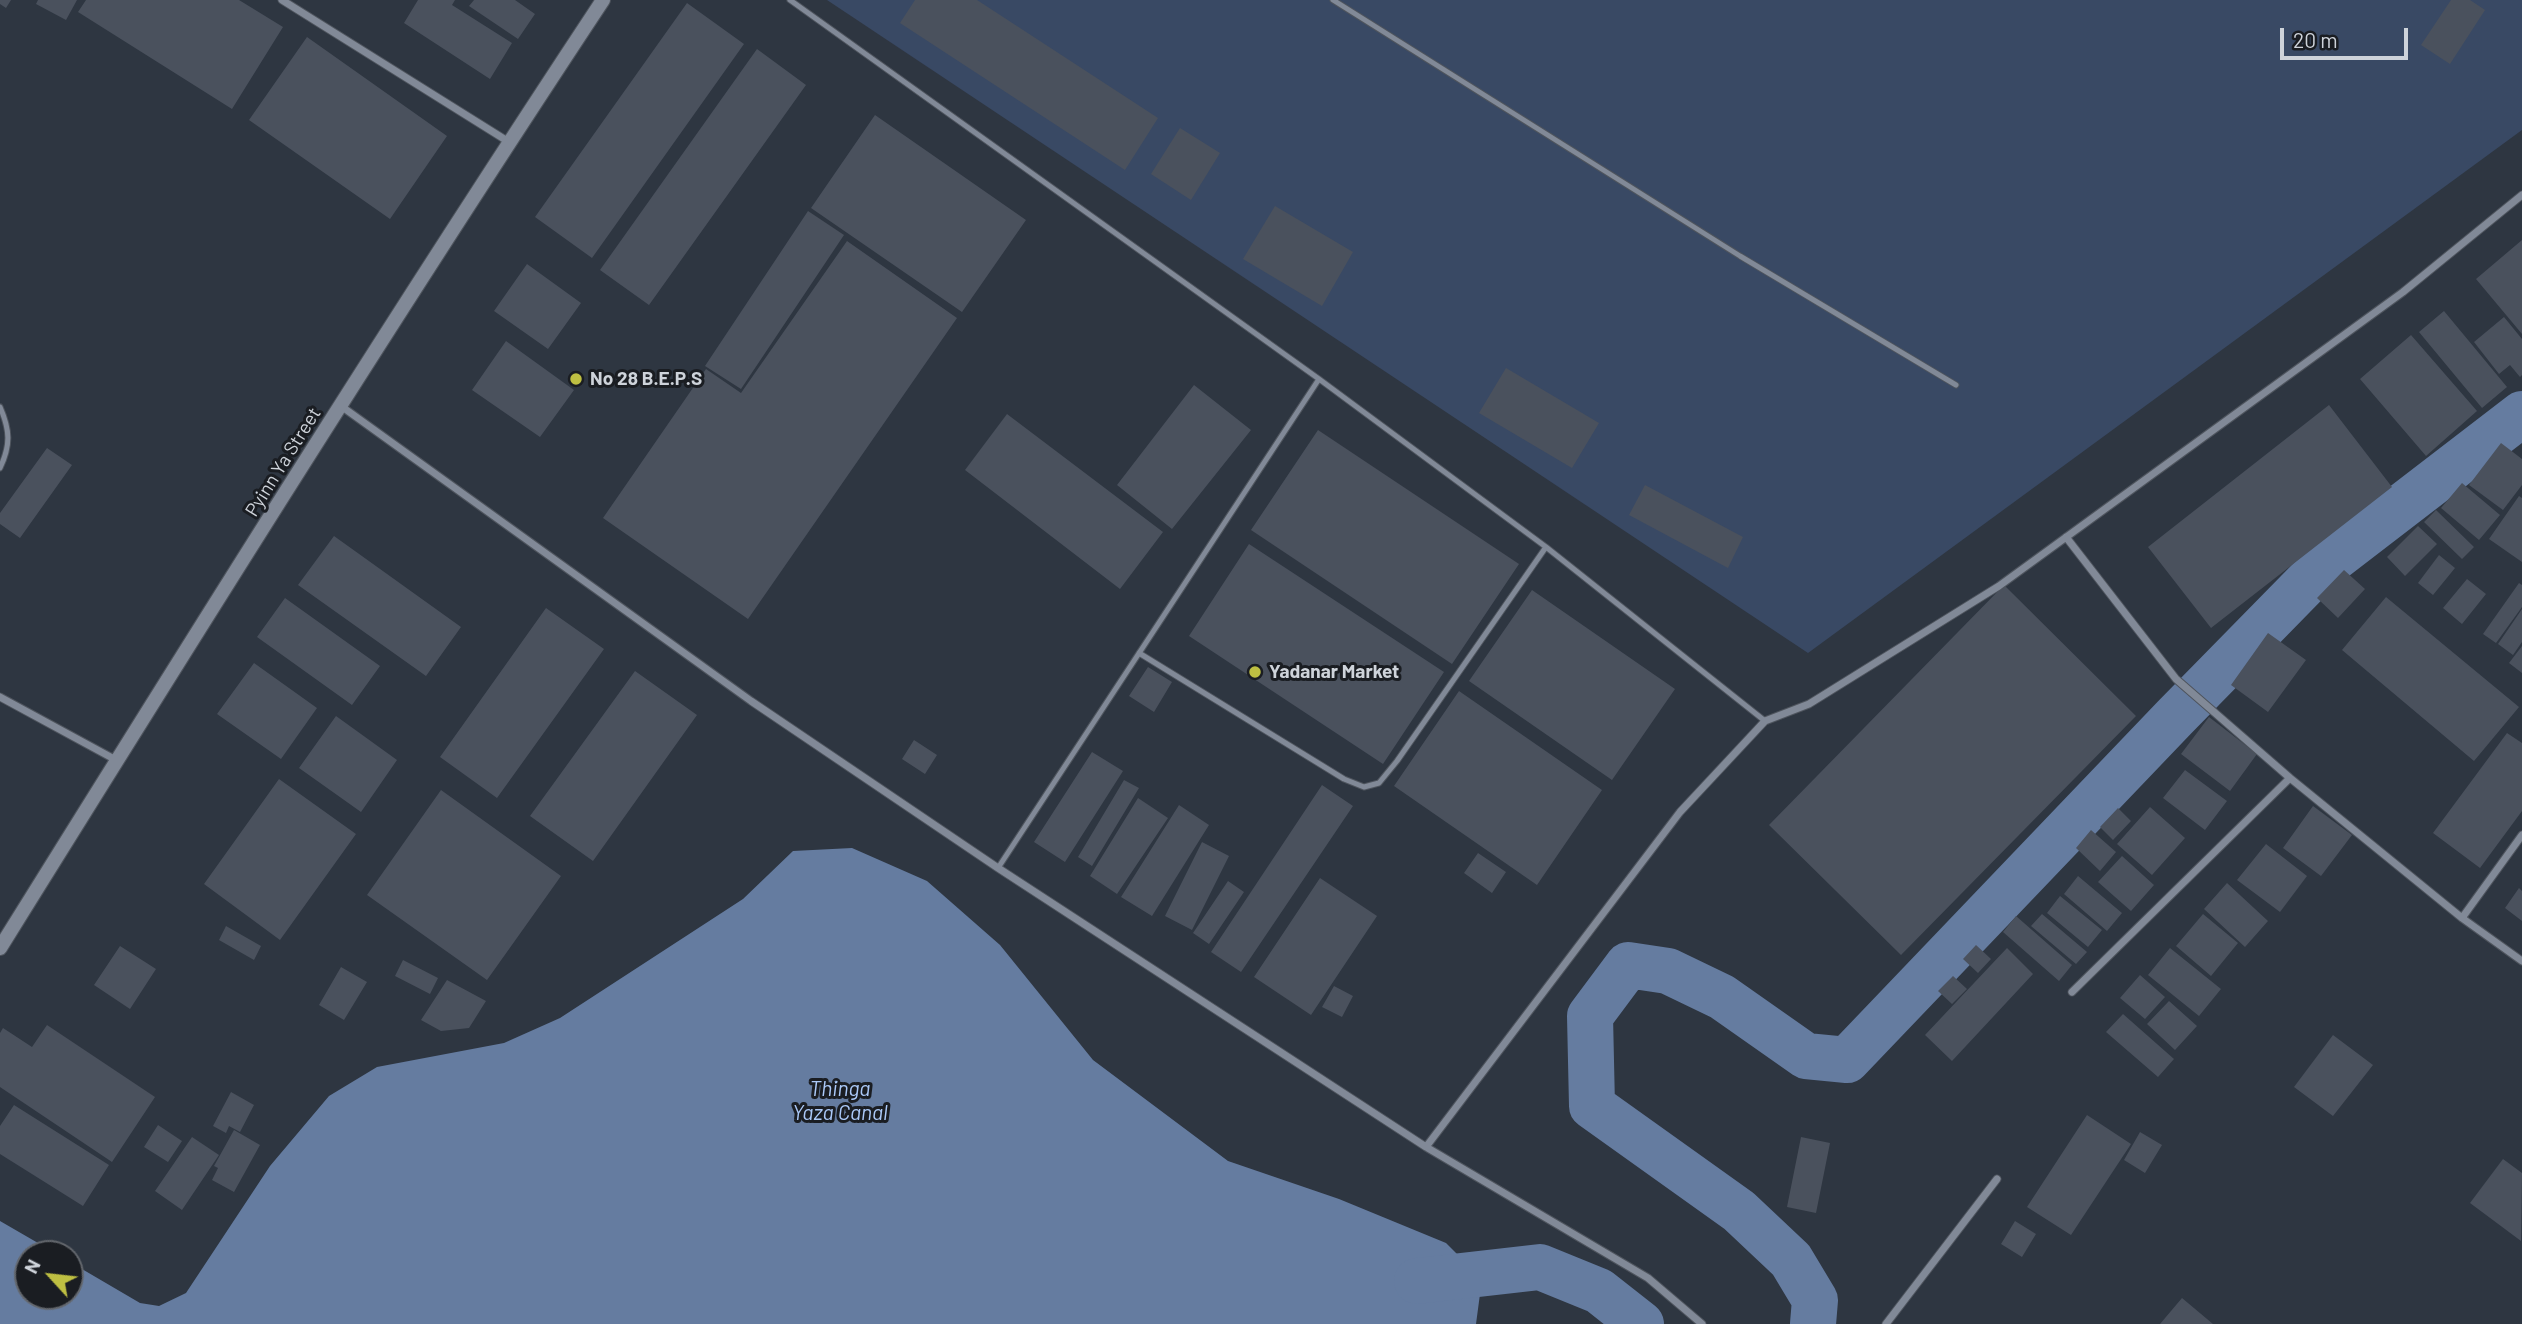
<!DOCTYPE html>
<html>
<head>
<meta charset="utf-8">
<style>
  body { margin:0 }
  #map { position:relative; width:2522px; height:1324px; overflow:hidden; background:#2e3641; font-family:Barlow,sans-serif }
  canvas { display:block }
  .north { position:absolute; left:14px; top:1240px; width:70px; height:70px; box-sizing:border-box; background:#1a1d22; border:2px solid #62666c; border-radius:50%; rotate:297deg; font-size:19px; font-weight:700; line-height:28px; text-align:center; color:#ced3da }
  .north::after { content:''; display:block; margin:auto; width:24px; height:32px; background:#bebf42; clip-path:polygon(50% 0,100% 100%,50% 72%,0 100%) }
  .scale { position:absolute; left:2280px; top:28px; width:128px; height:32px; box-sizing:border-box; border:4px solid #ced3da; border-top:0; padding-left:9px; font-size:21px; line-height:24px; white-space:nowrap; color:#ced3da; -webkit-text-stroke:5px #1a1d22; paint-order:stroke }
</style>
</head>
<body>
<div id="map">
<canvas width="2522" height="1324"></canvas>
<div class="north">N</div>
<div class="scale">20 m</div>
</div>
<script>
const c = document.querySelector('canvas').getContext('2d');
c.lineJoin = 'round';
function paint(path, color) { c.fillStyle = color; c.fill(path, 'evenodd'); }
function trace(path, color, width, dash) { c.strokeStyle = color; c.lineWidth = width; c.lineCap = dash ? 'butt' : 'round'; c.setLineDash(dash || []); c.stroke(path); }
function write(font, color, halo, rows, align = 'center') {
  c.font = font + ' Barlow,sans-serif'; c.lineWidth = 6; c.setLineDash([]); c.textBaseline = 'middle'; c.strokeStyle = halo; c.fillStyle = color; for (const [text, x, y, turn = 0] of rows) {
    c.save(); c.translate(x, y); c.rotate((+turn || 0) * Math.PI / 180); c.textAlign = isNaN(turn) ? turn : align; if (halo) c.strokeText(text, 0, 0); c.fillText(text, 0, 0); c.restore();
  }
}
const green = new Path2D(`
  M 827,0 L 2522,0 L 2522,130 L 1808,653 Z`);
const water = new Path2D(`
  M 852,848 L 927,881 L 1000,945 L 1093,1060 L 1228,1161 L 1339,1199 L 1446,1243 L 1482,1279 L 1476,1324 L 0,1324 L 0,1221 L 57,1254 L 28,1254 L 28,1296 L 70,1296 L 70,1262 L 140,1303 L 159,1306 L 186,1293 L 270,1166 L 329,1096 L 377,1067 L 504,1043 L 560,1018 L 743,899 L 793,851 Z`);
const canal = new Path2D(`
  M 1417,1281 L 1540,1267 L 1599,1291 L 1641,1324
  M 1813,1324 L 1815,1300 L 1791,1260 L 1739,1211 L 1592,1106 L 1590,1016 L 1628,965 L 1668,971 L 1722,997 L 1806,1056 L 1847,1060 L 2174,718 L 2319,570 L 2522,414`);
const building = new Path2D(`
  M 0,0 L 11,0 L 6,8 L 0,4 Z
  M 38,0 L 77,0 L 66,20 L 36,4 Z
  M 86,0 L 239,0 L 283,27 L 232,109 L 78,12 Z
  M 418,0 L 455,0 L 452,5 L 512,43 L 490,79 L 404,23 Z
  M 474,0 L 515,0 L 535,14 L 518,39 L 469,6 Z
  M 915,0 L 977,0 L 1158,118 L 1125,170 L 900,23 Z
  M 2451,0 L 2470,0 L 2485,10 L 2450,64 L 2421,45 Z
  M 687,3 L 744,44 L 592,258 L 535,217 Z
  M 307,37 L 447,136 L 390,219 L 249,120 Z
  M 757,49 L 806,85 L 649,305 L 600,270 Z
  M 875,115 L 1026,220 L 962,312 L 811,208 Z
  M 1180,128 L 1220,153 L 1191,200 L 1151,174 Z
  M 1275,206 L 1353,252 L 1322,306 L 1243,259 Z
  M 808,211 L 844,235 L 741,389 L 705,366 Z
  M 2522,240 L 2522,334 L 2476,279 Z
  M 847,241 L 957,318 L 748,619 L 603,518 L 706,369 L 741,393 Z
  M 527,264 L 581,303 L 548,349 L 494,311 Z
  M 2444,311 L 2507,387 L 2482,408 L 2419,332 Z
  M 2504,317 L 2522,339 L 2522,375 L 2520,377 L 2510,365 L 2499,374 L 2474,342 Z
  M 2411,335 L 2477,411 L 2426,456 L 2360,379 Z
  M 506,341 L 574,390 L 540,437 L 472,390 Z
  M 1506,368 L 1599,423 L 1572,468 L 1479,413 Z
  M 1194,385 L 1251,430 L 1172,529 L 1117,485 Z
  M 2329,405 L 2392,487 L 2211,628 L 2148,547 Z
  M 1007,414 L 1163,532 L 1120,589 L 965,470 Z
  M 1318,430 L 1519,564 L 1452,664 L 1251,530 Z
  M 2501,443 L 2522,459 L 2522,485 L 2503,510 L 2469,485 Z
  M 47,448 L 72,465 L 20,538 L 0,524 L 0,513 Z
  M 2462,483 L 2500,515 L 2479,540 L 2441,508 Z
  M 1645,485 L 1743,537 L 1728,568 L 1629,515 Z
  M 2519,496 L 2522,498 L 2522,562 L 2489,539 Z
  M 2436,510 L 2474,547 L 2462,559 L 2424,522 Z
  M 2418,526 L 2437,544 L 2405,576 L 2387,557 Z
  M 334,536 L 461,627 L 426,676 L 298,585 Z
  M 1249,544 L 1444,672 L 1383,764 L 1189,636 Z
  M 2439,555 L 2455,568 L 2433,595 L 2418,583 Z
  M 2344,570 L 2365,589 L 2338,618 L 2317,598 Z
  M 2467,579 L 2486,594 L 2462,624 L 2443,608 Z
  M 2519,583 L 2522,585 L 2522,607 L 2496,643 L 2483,634 Z
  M 2004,585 L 2136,716 L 1901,955 L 1769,825 Z
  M 1532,590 L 1675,689 L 1612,780 L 1469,681 Z
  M 2386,597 L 2519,707 L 2474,761 L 2342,650 Z
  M 285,598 L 380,666 L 352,705 L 257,637 Z
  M 546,608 L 604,649 L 497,798 L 440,757 Z
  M 2522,609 L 2522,642 L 2513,655 L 2498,644 Z
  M 2268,633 L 2306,660 L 2268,712 L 2231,685 Z
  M 2522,646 L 2522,673 L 2509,663 Z
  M 254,663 L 317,708 L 281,759 L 217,714 Z
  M 1148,667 L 1172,682 L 1154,712 L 1129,696 Z
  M 635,671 L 697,715 L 593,861 L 530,816 Z
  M 1459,691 L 1602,790 L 1537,885 L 1394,786 Z
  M 336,716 L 397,760 L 361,812 L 299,768 Z
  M 2209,717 L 2257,754 L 2230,791 L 2181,754 Z
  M 2507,733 L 2522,743 L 2522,811 L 2480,868 L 2433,833 Z
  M 914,740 L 937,755 L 925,774 L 902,759 Z
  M 1092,752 L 1123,771 L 1065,862 L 1034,842 Z
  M 2185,770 L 2227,801 L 2205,830 L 2163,798 Z
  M 279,779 L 356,834 L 280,940 L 204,884 Z
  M 1124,780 L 1139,788 L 1092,866 L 1078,857 Z
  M 1322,785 L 1353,806 L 1241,972 L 1211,952 Z
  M 441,790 L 561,876 L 487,980 L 367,895 Z
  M 1138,798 L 1168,818 L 1117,894 L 1090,876 Z
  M 1179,805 L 1209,825 L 1152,916 L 1121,897 Z
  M 2313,806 L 2352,835 L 2321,876 L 2283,848 Z
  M 2150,807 L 2185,838 L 2152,875 L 2117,844 Z
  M 2118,808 L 2131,821 L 2113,840 L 2100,827 Z
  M 2091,830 L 2116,852 L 2100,871 L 2076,848 Z
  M 1202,842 L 1229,856 L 1192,930 L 1165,916 Z
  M 2266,844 L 2307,876 L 2280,912 L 2237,880 Z
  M 1478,853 L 1506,872 L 1492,893 L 1464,873 Z
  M 2122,856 L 2154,885 L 2131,911 L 2098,882 Z
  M 2078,876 L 2122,913 L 2107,931 L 2064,894 Z
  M 1320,878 L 1377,916 L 1311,1015 L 1254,977 Z
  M 1228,881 L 1244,892 L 1209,944 L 1193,933 Z
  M 2227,883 L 2268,921 L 2245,947 L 2204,909 Z
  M 2519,888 L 2522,891 L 2522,921 L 2505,908 Z
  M 2060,896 L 2102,930 L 2088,947 L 2047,913 Z
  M 2042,914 L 2087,952 L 2076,964 L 2031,926 Z
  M 2203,914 L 2238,943 L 2211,976 L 2176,946 Z
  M 2016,916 L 2072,965 L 2059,981 L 2003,932 Z
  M 226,926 L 261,946 L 254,960 L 219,940 Z
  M 1976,945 L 1991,959 L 1978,973 L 1963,959 Z
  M 120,946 L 156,969 L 130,1009 L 94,985 Z
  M 2007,948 L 2033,974 L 1952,1061 L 1925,1035 Z
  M 2170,948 L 2221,989 L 2199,1016 L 2148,975 Z
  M 403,960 L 438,978 L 430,994 L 395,976 Z
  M 341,967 L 367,982 L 344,1020 L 319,1005 Z
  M 2140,975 L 2165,997 L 2145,1019 L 2120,998 Z
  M 1953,976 L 1967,989 L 1952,1004 L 1938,991 Z
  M 447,980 L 486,1001 L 469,1028 L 441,1031 L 421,1020 Z
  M 1334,986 L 1353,996 L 1342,1017 L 1322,1007 Z
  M 2169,1001 L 2197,1026 L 2175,1050 L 2147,1024 Z
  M 2123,1014 L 2174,1059 L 2158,1077 L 2106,1032 Z
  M 47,1025 L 155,1097 L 112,1162 L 0,1087 L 0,1033 L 3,1028 L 32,1047 Z
  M 2333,1035 L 2373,1065 L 2333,1116 L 2294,1087 Z
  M 231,1092 L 254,1105 L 240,1132 L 229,1126 L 226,1133 L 213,1126 Z
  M 14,1105 L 109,1165 L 83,1206 L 0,1154 L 0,1126 Z
  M 2087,1115 L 2131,1144 L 2071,1235 L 2027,1207 Z
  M 158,1125 L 182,1141 L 168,1162 L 144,1147 Z
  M 234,1130 L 260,1145 L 234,1192 L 212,1180 L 218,1168 L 214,1166 Z
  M 2140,1132 L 2162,1145 L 2145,1173 L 2124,1160 Z
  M 192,1137 L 219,1155 L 182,1210 L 155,1191 Z
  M 1801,1137 L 1830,1143 L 1816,1213 L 1787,1207 Z
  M 2503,1159 L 2522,1173 L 2521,1241 L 2470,1203 Z
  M 2015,1221 L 2036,1234 L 2022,1257 L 2001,1244 Z
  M 2182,1298 L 2213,1324 L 2160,1324 Z`);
const lane = new Path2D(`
  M 790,0 L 1319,379 L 1546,547 L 1765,721
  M 1333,0 L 1740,256 L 1956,385
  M 0,407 C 10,430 11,445 0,468
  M 1139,653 L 1344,779 L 1364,787 L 1379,783 L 1397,761 L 1546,547
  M 998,868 L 1319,379`);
const street = new Path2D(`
  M 282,0 L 509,142
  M 341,406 L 751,701 L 998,868 L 1426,1147 L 1648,1278 L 1702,1324
  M 2066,537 L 2176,679 L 2290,778 L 2462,918 L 2522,961
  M 0,697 L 116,760
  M 2462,918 L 2522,835
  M 2072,992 L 2290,778
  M 1426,1147 L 1680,812 L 1765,721 L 1809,704 L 1999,586 L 2403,292 L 2522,195
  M 1886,1324 L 1997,1179`);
const secondary = new Path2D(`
  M 0,948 C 198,630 396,313 603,0`);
const markers = [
  [576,379,7,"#bebf42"],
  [1255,672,7,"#bebf42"]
];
const poiNames = [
  ["No 28 B.E.P.S",590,379],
  ["Yadanar Market",1269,672]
];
const streetNames = [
  ["Pyinn Ya Street",283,462,-58]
];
const waterNames = [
  ["Thinga",840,1089],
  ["Yaza Canal",840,1113]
];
paint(green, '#394964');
paint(water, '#657ca0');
trace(canal, '#657ca0', 46);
paint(building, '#4a515d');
trace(lane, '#4e545d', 7);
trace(street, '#4e545d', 9);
trace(secondary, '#4e545d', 16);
trace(lane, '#818997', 5);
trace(street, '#818997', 7);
trace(secondary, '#818997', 14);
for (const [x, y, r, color] of markers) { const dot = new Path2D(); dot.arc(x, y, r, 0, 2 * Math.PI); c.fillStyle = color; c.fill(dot); trace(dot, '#1a1d22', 2.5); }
write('bold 19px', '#ced3da', '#1a1d22', poiNames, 'left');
write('19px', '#ced3da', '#1a1d22', streetNames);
write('italic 21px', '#abc9f8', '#1a1d22', waterNames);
</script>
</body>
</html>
